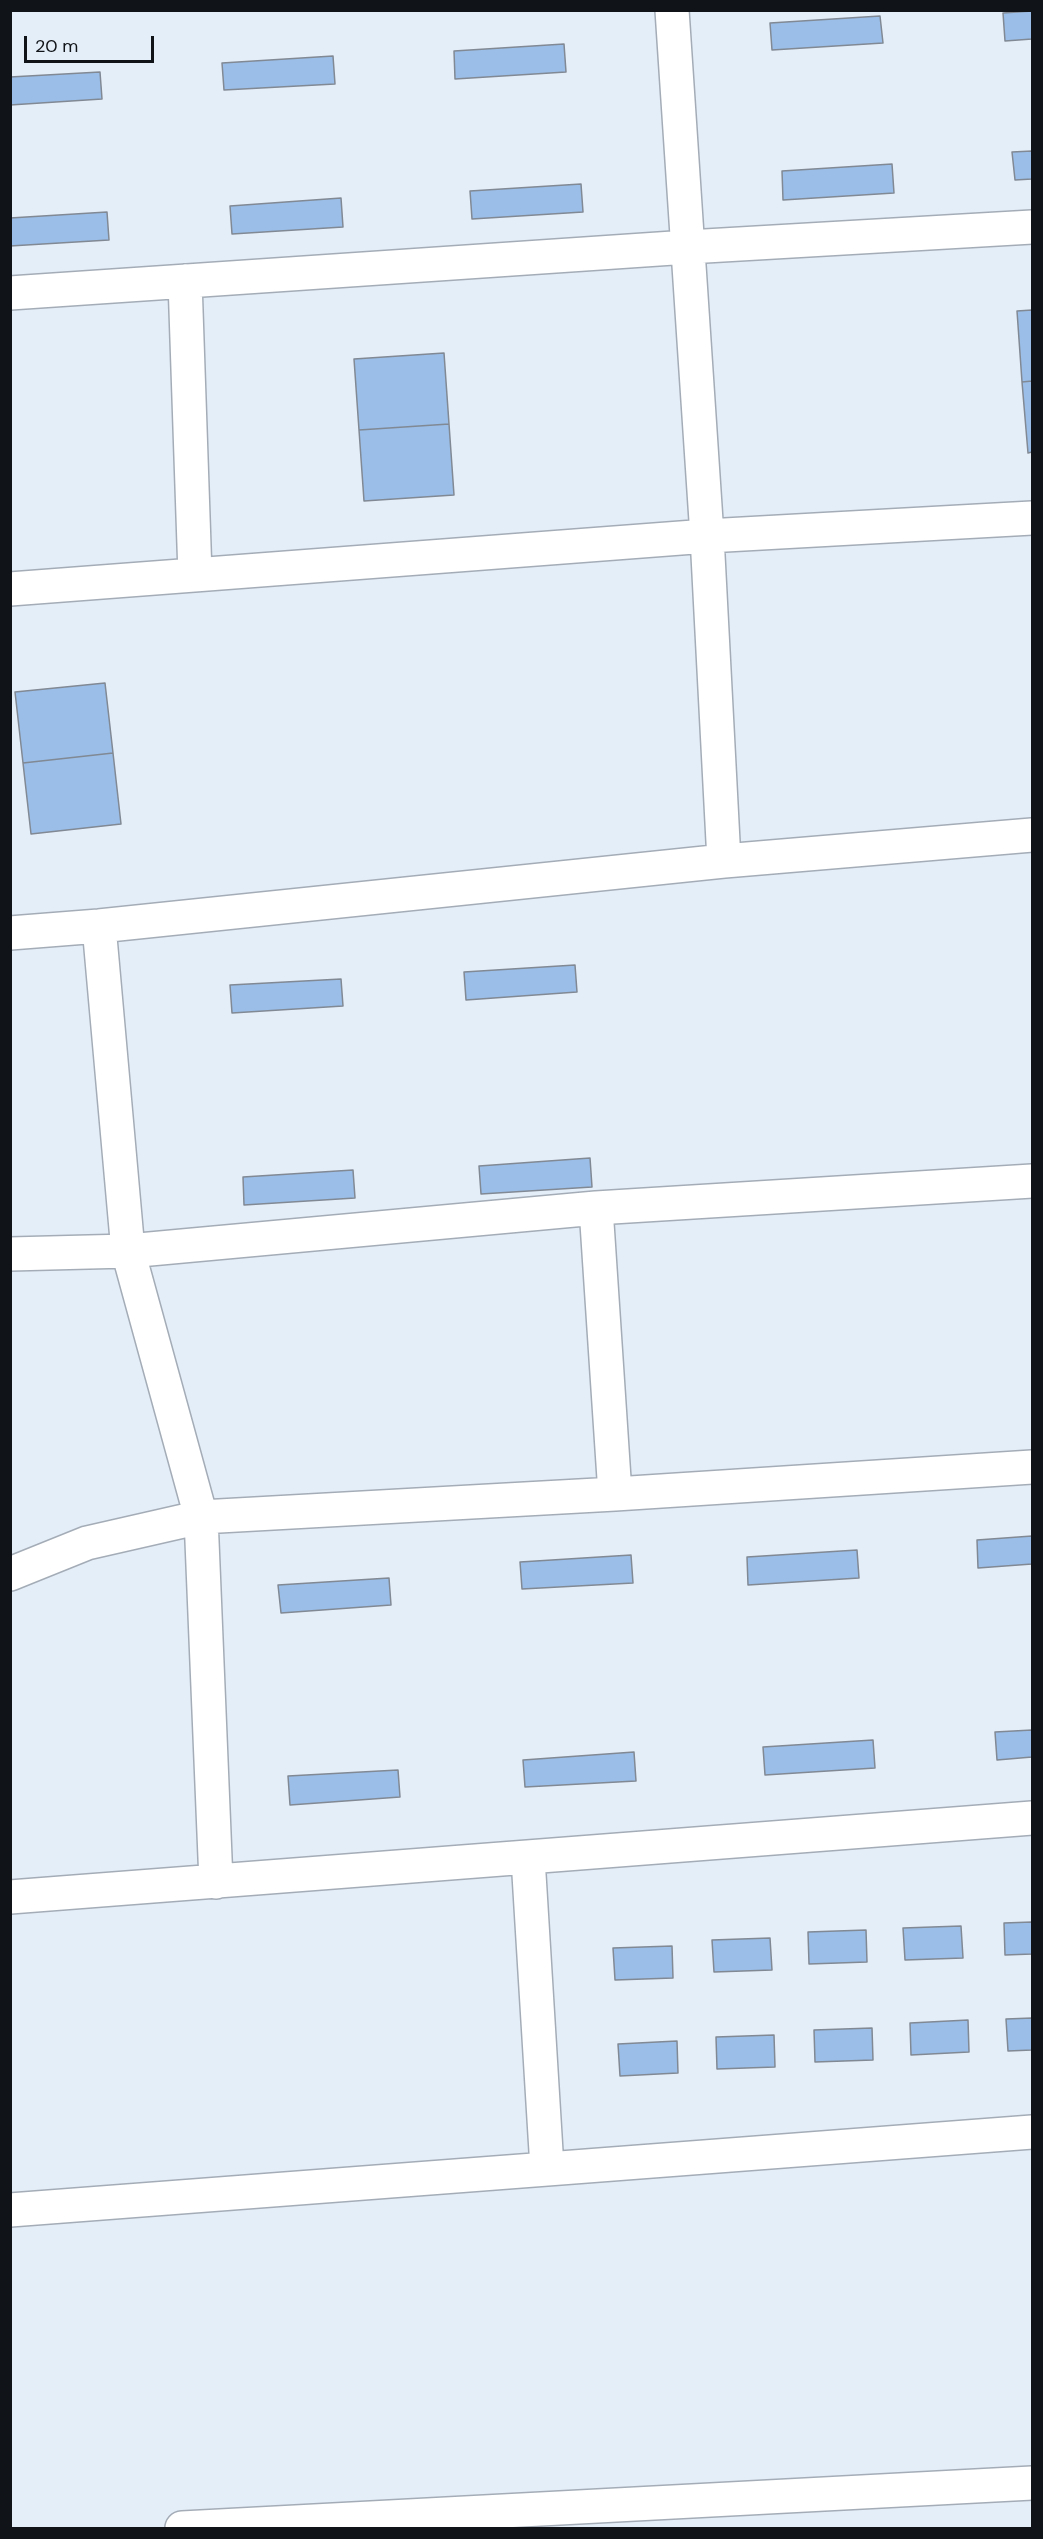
<!DOCTYPE html>
<html>
<head>
<meta charset="utf-8">
<style>
  body { margin:0 }
  #map { position:relative; width:1043px; height:2539px; overflow:hidden; background:#e4eef9; font-family:"DM Sans",sans-serif }
  canvas { display:block }
  .frame { position:absolute; inset:0; border:12px solid #101317; pointer-events:none }
  .scale { position:absolute; left:24px; top:36px; width:130px; height:27px; box-sizing:border-box; border:3px solid #101317; border-top:0; padding-left:8px; font-size:18px; line-height:21px; white-space:nowrap; color:#101317; -webkit-text-stroke:4px #e4eef9; paint-order:stroke }
</style>
</head>
<body>
<div id="map">
<canvas width="1043" height="2539"></canvas>
<div class="frame"></div>
<div class="scale">20 m</div>
</div>
<script>
const c = document.querySelector('canvas').getContext('2d');
c.lineJoin = 'round';
function paint(path, color) { c.fillStyle = color; c.fill(path, 'evenodd'); }
function trace(path, color, width, dash) { c.strokeStyle = color; c.lineWidth = width; c.lineCap = dash ? 'butt' : 'round'; c.setLineDash(dash || []); c.stroke(path); }
const building = new Path2D(`
  M 1032,11 L 1032,39 L 1005,41 L 1003,13 Z
  M 880,16 L 883,43 L 772,50 L 770,23 Z
  M 564,44 L 566,72 L 455,79 L 454,51 Z
  M 333,56 L 335,84 L 224,90 L 222,63 Z
  M 100,72 L 102,99 L 10,105 L 10,77 Z
  M 1032,151 L 1032,179 L 1015,180 L 1012,152 Z
  M 892,164 L 894,193 L 783,200 L 782,171 Z
  M 581,184 L 583,212 L 472,219 L 470,191 Z
  M 341,198 L 343,227 L 232,234 L 230,206 Z
  M 107,212 L 109,240 L 10,246 L 10,218 Z
  M 1032,310 L 1032,381 L 1022,382 L 1017,311 Z
  M 444,353 L 449,424 L 359,430 L 354,359 Z
  M 1032,381 L 1032,452 L 1028,453 L 1022,382 Z
  M 449,424 L 454,495 L 364,501 L 359,430 Z
  M 105,683 L 113,753 L 23,763 L 15,692 Z
  M 113,753 L 121,824 L 31,834 L 23,763 Z
  M 575,965 L 577,992 L 466,1000 L 464,972 Z
  M 341,979 L 343,1006 L 232,1013 L 230,985 Z
  M 590,1158 L 592,1187 L 481,1194 L 479,1166 Z
  M 353,1170 L 355,1198 L 244,1205 L 243,1177 Z
  M 1032,1536 L 1032,1564 L 978,1568 L 977,1540 Z
  M 857,1550 L 859,1578 L 748,1585 L 747,1557 Z
  M 631,1555 L 633,1583 L 522,1589 L 520,1562 Z
  M 389,1578 L 391,1605 L 281,1613 L 278,1585 Z
  M 1032,1730 L 1032,1757 L 997,1760 L 995,1732 Z
  M 873,1740 L 875,1768 L 765,1775 L 763,1747 Z
  M 634,1752 L 636,1781 L 525,1787 L 523,1760 Z
  M 398,1770 L 400,1797 L 290,1805 L 288,1776 Z
  M 1032,1922 L 1032,1954 L 1005,1955 L 1004,1923 Z
  M 961,1926 L 963,1958 L 905,1960 L 903,1928 Z
  M 866,1930 L 867,1962 L 809,1964 L 808,1932 Z
  M 770,1938 L 772,1970 L 714,1972 L 712,1940 Z
  M 672,1946 L 673,1978 L 615,1980 L 613,1948 Z
  M 1032,2018 L 1032,2050 L 1008,2051 L 1006,2019 Z
  M 968,2020 L 969,2052 L 911,2055 L 910,2023 Z
  M 872,2028 L 873,2060 L 815,2062 L 814,2030 Z
  M 774,2035 L 775,2067 L 717,2069 L 716,2037 Z
  M 677,2041 L 678,2073 L 620,2076 L 618,2044 Z`);
const minor = new Path2D(`
  M 672,10 L 707,536 L 724,861
  M 185,281 L 195,575
  M 10,293 L 688,247 L 1032,227
  M 10,589 L 707,536 L 1032,518
  M 99,926 L 128,1251 L 201,1517 L 216,1882
  M 10,933 L 99,926 L 724,861 L 1032,835
  M 596,1208 L 615,1494
  M 10,1254 L 128,1251 L 596,1208 L 1032,1181
  M 10,1574 L 87,1543 L 201,1517 L 615,1494 L 1032,1467
  M 528,1858 L 547,2168
  M 10,1897 L 1032,1818
  M 10,2210 L 1032,2132
  M 182,2528 L 1032,2483`);
paint(building, '#9abee8');
trace(building, '#818994', 1.5);
trace(minor, '#a4adb7', 36);
trace(minor, '#fff', 33);
</script>
</body>
</html>
